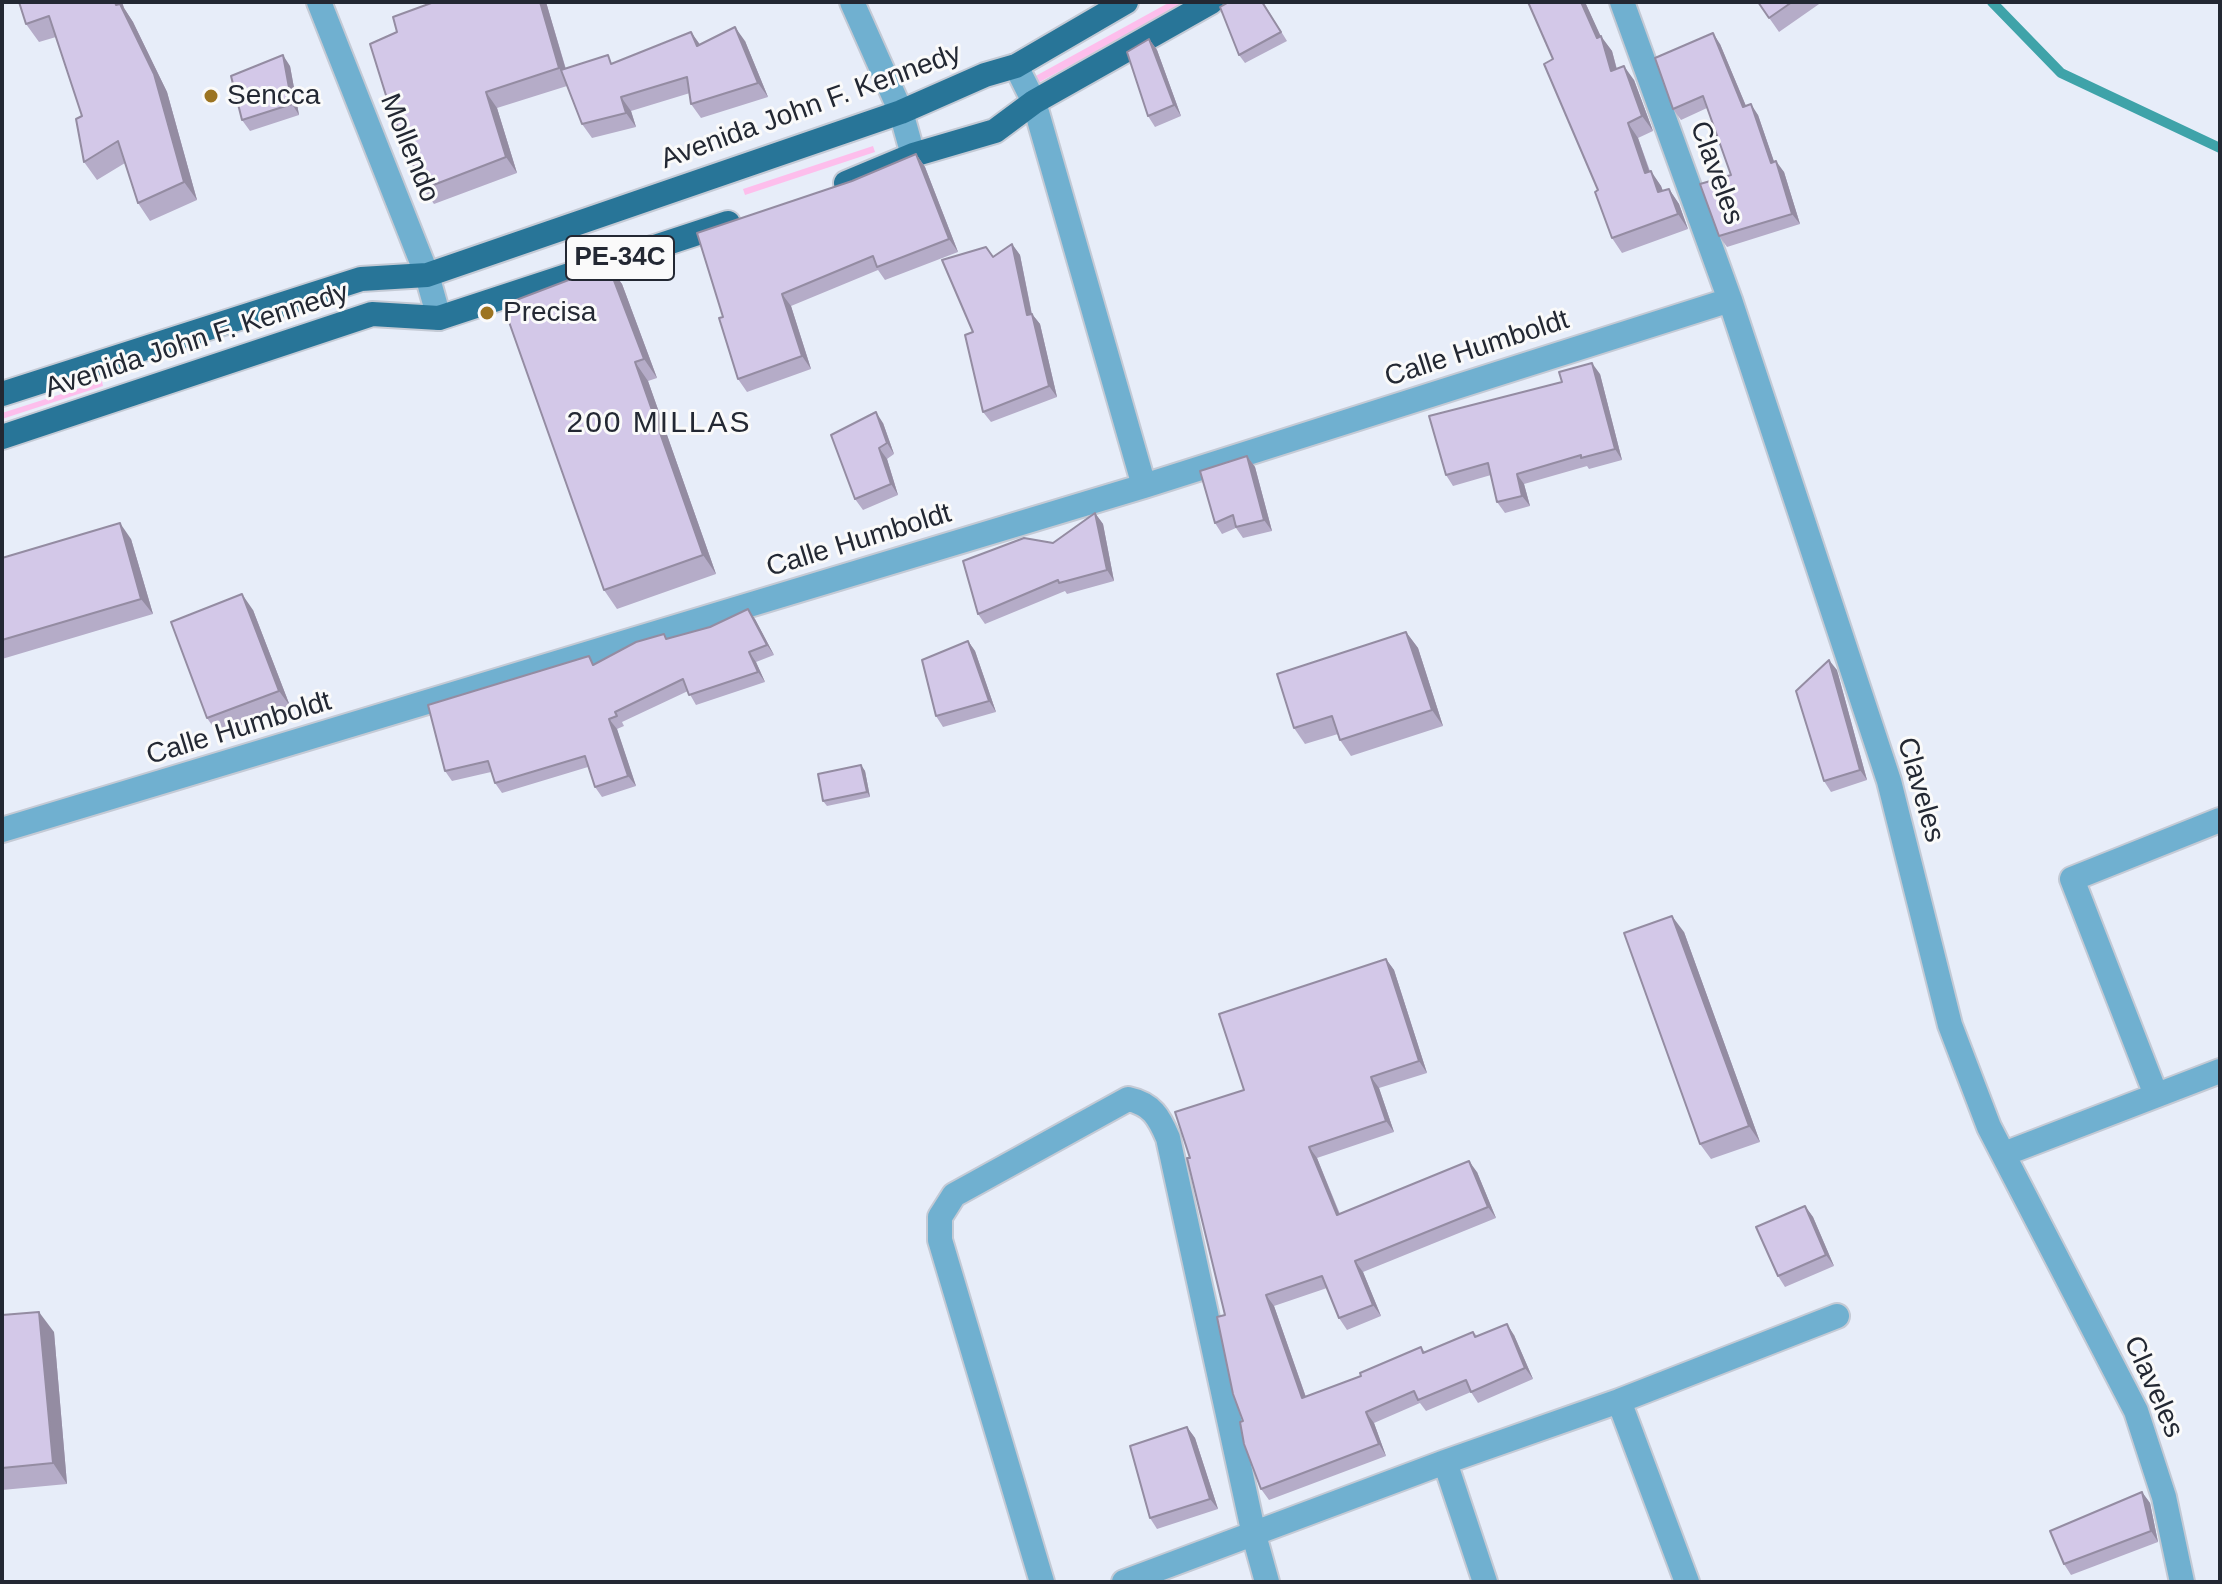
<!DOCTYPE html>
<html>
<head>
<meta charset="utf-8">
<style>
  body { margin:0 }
  #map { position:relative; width:2222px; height:1584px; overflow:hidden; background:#e7edf9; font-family:Arial,sans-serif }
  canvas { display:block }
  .frame { position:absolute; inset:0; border:4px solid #232833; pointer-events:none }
</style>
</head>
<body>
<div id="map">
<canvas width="2222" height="1584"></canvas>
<div class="frame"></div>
</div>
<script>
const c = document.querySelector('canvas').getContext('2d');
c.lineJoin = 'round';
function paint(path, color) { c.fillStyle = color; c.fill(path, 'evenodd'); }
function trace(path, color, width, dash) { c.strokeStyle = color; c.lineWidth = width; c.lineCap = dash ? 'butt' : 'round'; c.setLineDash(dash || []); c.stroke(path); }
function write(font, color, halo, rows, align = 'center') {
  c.font = font + ' Arial,sans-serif'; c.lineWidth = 6; c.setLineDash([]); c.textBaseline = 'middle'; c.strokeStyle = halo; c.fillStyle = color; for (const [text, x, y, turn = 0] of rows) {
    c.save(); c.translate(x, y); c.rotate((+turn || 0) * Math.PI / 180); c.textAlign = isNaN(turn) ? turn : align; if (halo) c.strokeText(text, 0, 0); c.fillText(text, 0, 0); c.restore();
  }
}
const green = new Path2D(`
  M 1170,2 L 1188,2 L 1036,84 L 1032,78 Z
  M 873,146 L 875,152 L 745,195 L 743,189 Z
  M 102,381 L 103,386 L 2,419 L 2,413 Z`);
const stream = new Path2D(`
  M 1992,2 L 2061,73 L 2220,148`);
const minor = new Path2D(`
  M 319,2 L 427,275 L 439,318
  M 852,2 L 901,112 L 913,155
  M 1622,2 L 1730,300 L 1889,781 L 1950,1025 L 1989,1127 L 2136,1411 L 2164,1497 L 2182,1582
  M 1016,66 L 1034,102 L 1144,486
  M 2,830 L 1144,486 L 1730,300
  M 2156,1095 L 2072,879 L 2220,820
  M 2004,1154 L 2220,1071
  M 1619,1401 L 1687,1582
  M 1445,1462 L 1485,1582
  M 1042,1582 L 940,1240 L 940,1217 L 954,1195 L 1128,1099 C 1152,1104 1159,1117 1168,1138 L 1254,1535 L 1267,1582
  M 1124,1582 L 1445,1462 L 1619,1401 L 1837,1316`);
const major = new Path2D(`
  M 846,183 L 913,155 L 995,131 L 1034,102 L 1211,2
  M 2,394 L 361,279 L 427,275 L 901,112 L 985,75 L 1016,66 L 1126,2
  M 2,437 L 372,314 L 439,318 L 728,223`);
const wall = new Path2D(`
  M 19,2 L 122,2 L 124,8 L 133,22 L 167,92 L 197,200 L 150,221 L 138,203 L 125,163 L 97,180 L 84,162 L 82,116 L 56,37 L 39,42 L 26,24 Z
  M 434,2 L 546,2 L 566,69 L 614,63 L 691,32 L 700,45 L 745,41 L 768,97 L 701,118 L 691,104 L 690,93 L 631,111 L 636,127 L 592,138 L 582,124 L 567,86 L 497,108 L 517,173 L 434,204 L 423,189 L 397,32 Z
  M 1263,2 L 1287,41 L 1245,63 L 1239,55 Z
  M 1528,2 L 1585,2 L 1600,36 L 1612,51 L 1617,69 L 1634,80 L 1653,131 L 1638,138 L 1650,171 L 1661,186 L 1663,191 L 1669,189 L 1679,204 L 1688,229 L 1622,253 L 1612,238 L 1598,190 L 1553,59 Z
  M 1758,2 L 1822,2 L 1779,32 Z
  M 1149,39 L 1157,50 L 1181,116 L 1155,127 L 1148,116 Z
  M 1720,44 L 1746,106 L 1758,115 L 1774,162 L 1784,172 L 1800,224 L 1727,247 L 1719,236 L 1731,175 L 1707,108 L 1681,120 L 1673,109 Z
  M 290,66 L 299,115 L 250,131 L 242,120 Z
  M 916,154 L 925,167 L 958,252 L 885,280 L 878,270 L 791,306 L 811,369 L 747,392 L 738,379 L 723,317 L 852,181 Z
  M 1012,244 L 1020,255 L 1032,314 L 1040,324 L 1057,397 L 991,422 L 983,412 L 973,332 L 993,257 Z
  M 608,265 L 622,284 L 657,378 L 648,381 L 716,574 L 617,609 L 604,590 Z
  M 1600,374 L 1622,460 L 1589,469 L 1587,466 L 1524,484 L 1530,506 L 1505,513 L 1497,502 L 1491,475 L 1453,486 L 1446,475 Z
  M 883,423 L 894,454 L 887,459 L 898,495 L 863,510 L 855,499 Z
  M 1247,456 L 1255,467 L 1272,531 L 1243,538 L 1236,528 L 1222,534 L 1215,523 Z
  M 1095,513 L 1103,524 L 1114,581 L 1067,594 L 1065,591 L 985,624 L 978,614 L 1053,543 Z
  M 131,539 L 153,614 L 2,659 L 2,558 Z
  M 253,610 L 290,706 L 218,734 L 207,718 Z
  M 755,619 L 774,655 L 756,662 L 765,682 L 696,705 L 688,691 L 622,722 L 624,726 L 617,729 L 636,786 L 602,797 L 595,787 L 588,767 L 502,793 L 495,783 L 491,772 L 452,781 L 445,771 L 595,664 L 664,634 L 667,639 Z
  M 1406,632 L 1418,648 L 1443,726 L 1351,756 L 1340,740 L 1338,734 L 1305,744 L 1294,728 Z
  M 968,641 L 975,651 L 996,712 L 943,727 L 936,716 Z
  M 1829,660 L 1838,674 L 1867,780 L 1831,792 L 1824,781 Z
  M 861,765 L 865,771 L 870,797 L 827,806 L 823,801 Z
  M 1684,932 L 1760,1142 L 1711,1159 L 1700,1144 Z
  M 1386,959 L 1394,970 L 1427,1073 L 1379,1088 L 1394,1132 L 1317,1158 L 1340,1214 L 1477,1172 L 1496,1218 L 1363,1272 L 1381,1316 L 1347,1330 L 1339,1318 L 1327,1288 L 1274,1306 L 1306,1397 L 1361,1376 L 1421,1347 L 1425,1352 L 1473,1332 L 1477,1336 L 1514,1335 L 1533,1379 L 1478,1403 L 1471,1392 L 1426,1411 L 1420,1403 L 1374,1423 L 1386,1456 L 1269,1500 L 1261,1489 L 1243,1421 L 1225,1315 L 1190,1158 L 1244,1090 Z
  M 1805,1206 L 1813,1217 L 1834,1266 L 1785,1287 L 1778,1276 Z
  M 2,1315 L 54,1332 L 67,1484 L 2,1490 Z
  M 1187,1427 L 1195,1438 L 1218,1509 L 1157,1529 L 1150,1518 Z
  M 2142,1492 L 2150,1503 L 2158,1542 L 2071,1575 L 2064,1564 Z`);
const shadedWall = new Path2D(`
  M 115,2 L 122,2 L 124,8 L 133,22 L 167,92 L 197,200 L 184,182 Z
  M 540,2 L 546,2 L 570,84 L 559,68 Z
  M 1581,2 L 1585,2 L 1603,41 L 1601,36 L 1612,51 L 1621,86 L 1611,71 Z
  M 735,27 L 745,41 L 768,97 L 758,83 Z
  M 691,32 L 701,46 L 697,46 Z
  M 1713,33 L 1720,44 L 1751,118 L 1743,107 Z
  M 1149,39 L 1157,50 L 1181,116 L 1174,105 Z
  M 283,55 L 290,66 L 299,115 L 292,104 Z
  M 1624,66 L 1634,80 L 1653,131 L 1642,116 Z
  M 486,92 L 497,108 L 517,173 L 506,157 Z
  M 621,97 L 631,111 L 636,127 L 626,113 Z
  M 1751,104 L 1758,115 L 1778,173 L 1771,163 Z
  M 1628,123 L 1638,138 L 1655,188 L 1645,173 Z
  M 916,154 L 925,167 L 958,252 L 949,239 Z
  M 1776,161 L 1784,172 L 1800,224 L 1792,214 Z
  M 1651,171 L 1661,186 L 1669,207 L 1658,192 Z
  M 1669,189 L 1679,204 L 1688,229 L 1678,214 Z
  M 1012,244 L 1020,255 L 1034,326 L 1027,315 Z
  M 608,265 L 622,284 L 657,378 L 644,359 Z
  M 782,294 L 791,306 L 811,369 L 802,356 Z
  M 1032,314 L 1040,324 L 1057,397 L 1049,386 Z
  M 635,362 L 648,381 L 716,574 L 703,555 Z
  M 1592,363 L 1600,374 L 1622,460 L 1615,449 Z
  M 876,412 L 883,423 L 894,454 L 887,443 Z
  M 879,448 L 887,459 L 898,495 L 891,484 Z
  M 1247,456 L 1255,467 L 1272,531 L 1264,520 Z
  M 1517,474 L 1524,484 L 1530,506 L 1522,496 Z
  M 1095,513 L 1103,524 L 1114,581 L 1107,570 Z
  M 120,523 L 131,539 L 153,614 L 141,599 Z
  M 242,594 L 253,610 L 290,706 L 279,691 Z
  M 748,609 L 755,619 L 774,655 L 767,645 Z
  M 1406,632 L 1418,648 L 1443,726 L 1432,710 Z
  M 968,641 L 975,651 L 996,712 L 989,701 Z
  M 749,652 L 756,662 L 765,682 L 758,672 Z
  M 1829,660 L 1837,670 L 1867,780 L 1860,770 Z
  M 609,719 L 617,729 L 636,786 L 628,776 Z
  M 861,765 L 865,771 L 870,797 L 867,792 Z
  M 1672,916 L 1684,932 L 1760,1142 L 1749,1126 Z
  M 1386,959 L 1394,970 L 1427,1073 L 1419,1061 Z
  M 1371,1077 L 1379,1088 L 1394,1132 L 1386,1121 Z
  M 1309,1147 L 1317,1158 L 1344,1226 L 1337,1215 Z
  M 1469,1161 L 1477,1172 L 1496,1218 L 1488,1207 Z
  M 1805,1206 L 1813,1217 L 1834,1266 L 1826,1255 Z
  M 1355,1261 L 1363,1272 L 1381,1316 L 1373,1305 Z
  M 1266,1295 L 1274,1306 L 1310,1409 L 1302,1398 Z
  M 39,1312 L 54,1332 L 67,1484 L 53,1463 Z
  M 1507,1324 L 1514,1335 L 1533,1379 L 1525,1368 Z
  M 1366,1412 L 1374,1423 L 1386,1456 L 1379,1444 Z
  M 1187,1427 L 1195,1438 L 1218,1509 L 1210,1499 Z
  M 2142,1492 L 2150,1503 L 2158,1542 L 2151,1531 Z`);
const building = new Path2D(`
  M 19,2 L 115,2 L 116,5 L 120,4 L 154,74 L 184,182 L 138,203 L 118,141 L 84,162 L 76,119 L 82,116 L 49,16 L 26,24 Z
  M 434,2 L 540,2 L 559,68 L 486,92 L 506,157 L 423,189 L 389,105 L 370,44 L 397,32 L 393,17 Z
  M 1229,2 L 1262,2 L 1281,32 L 1239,55 L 1220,7 Z
  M 1528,2 L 1581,2 L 1597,38 L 1601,36 L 1611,71 L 1624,66 L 1642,116 L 1628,123 L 1645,173 L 1651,171 L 1658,192 L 1669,189 L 1678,214 L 1612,238 L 1595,192 L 1598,190 L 1544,64 L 1553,59 Z
  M 1758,2 L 1792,2 L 1769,18 Z
  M 735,27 L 758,83 L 691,104 L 687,77 L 621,97 L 626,113 L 582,124 L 561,70 L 608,55 L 611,64 L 691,32 L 697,46 Z
  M 1713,33 L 1743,107 L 1751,104 L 1771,163 L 1776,161 L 1792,214 L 1719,236 L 1700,184 L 1731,175 L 1703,96 L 1673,109 L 1655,58 Z
  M 1149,39 L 1174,105 L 1148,116 L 1127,52 Z
  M 283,55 L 292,104 L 242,120 L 231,76 Z
  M 916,154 L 949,239 L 877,267 L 873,256 L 782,294 L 802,356 L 738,379 L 719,318 L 723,317 L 697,233 L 852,181 Z
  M 1012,244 L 1027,315 L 1032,314 L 1049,386 L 983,412 L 965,335 L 973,332 L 942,260 L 986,247 L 993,257 Z
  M 608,265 L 644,359 L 635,362 L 703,555 L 604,590 L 503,305 Z
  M 1592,363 L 1615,449 L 1581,458 L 1581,455 L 1517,474 L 1522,496 L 1497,502 L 1488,463 L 1446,475 L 1429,416 L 1562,382 L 1559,372 Z
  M 876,412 L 887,443 L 879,448 L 891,484 L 855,499 L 831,435 Z
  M 1247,456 L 1264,520 L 1236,527 L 1233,515 L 1215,523 L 1200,471 Z
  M 1095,513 L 1107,570 L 1059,583 L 1058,580 L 978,614 L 963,561 L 1024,538 L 1053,543 Z
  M 120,523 L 141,599 L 2,640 L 2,558 Z
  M 242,594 L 279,691 L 207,718 L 171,622 Z
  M 748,609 L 767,645 L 749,652 L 758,672 L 689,695 L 683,679 L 615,712 L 617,716 L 609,719 L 628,776 L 595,787 L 585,756 L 495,783 L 488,761 L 445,771 L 428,705 L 589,656 L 593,665 L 636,642 L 664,634 L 666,639 L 710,627 Z
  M 1406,632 L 1432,710 L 1340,740 L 1332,716 L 1294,728 L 1277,674 Z
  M 968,641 L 989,701 L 936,716 L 922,660 Z
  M 1829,660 L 1860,770 L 1824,781 L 1796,691 Z
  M 861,765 L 867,792 L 823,801 L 818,774 Z
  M 1672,916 L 1749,1126 L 1700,1144 L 1624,933 Z
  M 1386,959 L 1419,1061 L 1371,1077 L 1386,1121 L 1309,1147 L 1337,1215 L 1469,1161 L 1488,1207 L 1355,1261 L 1373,1305 L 1339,1318 L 1322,1276 L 1266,1295 L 1302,1398 L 1361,1376 L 1360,1373 L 1421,1347 L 1423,1353 L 1473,1332 L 1475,1337 L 1507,1324 L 1525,1368 L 1471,1392 L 1466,1380 L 1418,1400 L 1414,1391 L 1366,1412 L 1379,1444 L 1261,1489 L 1244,1444 L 1240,1422 L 1243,1421 L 1233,1394 L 1217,1317 L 1225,1315 L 1187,1158 L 1190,1158 L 1175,1112 L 1244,1090 L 1219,1014 Z
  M 1805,1206 L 1826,1255 L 1778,1276 L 1756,1227 Z
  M 39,1312 L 53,1463 L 2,1468 L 2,1315 Z
  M 1187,1427 L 1210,1499 L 1150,1518 L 1130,1446 Z
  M 2142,1492 L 2151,1531 L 2064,1564 L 2050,1531 Z`);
const markers = [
  [211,96,8,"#9c7421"],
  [487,313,8,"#9c7421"]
];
const shields = [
  [620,258,108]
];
const shieldNames = [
  ["PE-34C",620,258]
];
const poiNames = [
  ["Sencca",227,96],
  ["Precisa",503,313]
];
const streetNames = [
  ["Avenida John F. Kennedy",811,107,-20],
  ["Mollendo",409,148,68],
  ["Claveles",1716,173,70],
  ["Avenida John F. Kennedy",197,341,-18],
  ["Calle Humboldt",1477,349,-18],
  ["Calle Humboldt",859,541,-17],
  ["Calle Humboldt",239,729,-17],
  ["Claveles",1920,790,74],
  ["Claveles",2153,1387,66]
];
const neighbourhoodNames = [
  ["200 MILLAS",659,424]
];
paint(green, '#fdbeec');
trace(stream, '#3fa3a9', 10);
trace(minor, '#c4cad5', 28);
trace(major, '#c4cad5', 28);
trace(minor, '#70b0d0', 24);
trace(major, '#287598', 24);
paint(wall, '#b5acc8');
paint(shadedWall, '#948ca2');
paint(building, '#d3c8e8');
trace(building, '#948ca2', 2);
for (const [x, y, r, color] of markers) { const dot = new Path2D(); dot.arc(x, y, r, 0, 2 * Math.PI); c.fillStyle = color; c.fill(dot); trace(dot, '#fafafa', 3); }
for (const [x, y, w] of shields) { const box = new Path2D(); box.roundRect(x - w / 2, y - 22, w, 44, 6); c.fillStyle = '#fafafa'; c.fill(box); trace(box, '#232833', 2); }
write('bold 26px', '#232833', null, shieldNames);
write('28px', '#232833', '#fafafa', poiNames, 'left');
write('28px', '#232833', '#fafafa', streetNames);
c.letterSpacing = '2px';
write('30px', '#232833', '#fafafa', neighbourhoodNames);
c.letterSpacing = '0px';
</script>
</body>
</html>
